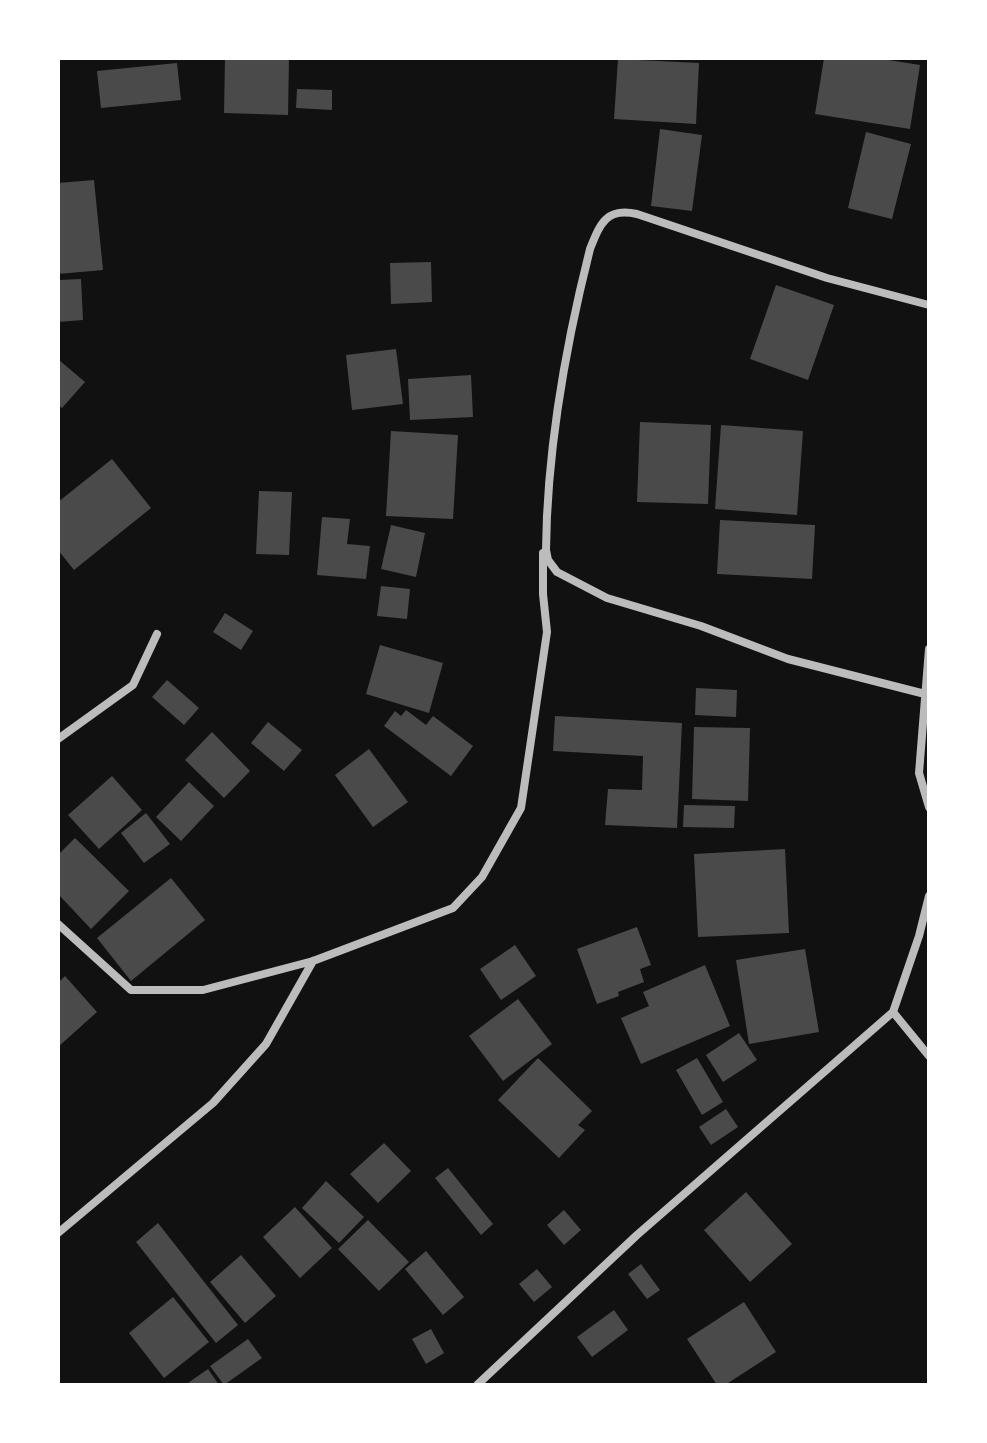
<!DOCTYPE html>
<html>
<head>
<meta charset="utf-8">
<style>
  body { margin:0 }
  #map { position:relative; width:987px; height:1443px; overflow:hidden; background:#111; font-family:Mulish,sans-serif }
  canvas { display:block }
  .frame { position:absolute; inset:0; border:60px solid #fff; pointer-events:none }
</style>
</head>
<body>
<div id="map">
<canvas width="987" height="1443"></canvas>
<div class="frame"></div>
</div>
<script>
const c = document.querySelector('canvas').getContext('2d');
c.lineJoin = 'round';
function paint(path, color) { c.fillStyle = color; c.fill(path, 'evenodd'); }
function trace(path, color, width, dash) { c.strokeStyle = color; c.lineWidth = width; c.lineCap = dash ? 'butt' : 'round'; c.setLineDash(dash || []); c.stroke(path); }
const building = new Path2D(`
  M 225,58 L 289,58 L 288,115 L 224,113 Z
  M 824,58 L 876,58 L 920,65 L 910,129 L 815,114 Z
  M 618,59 L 699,63 L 696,124 L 614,119 Z
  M 177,63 L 181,100 L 101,108 L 97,71 Z
  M 297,89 L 332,90 L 332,110 L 296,108 Z
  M 660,129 L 702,135 L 692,211 L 651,206 Z
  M 866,132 L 911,144 L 892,219 L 848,208 Z
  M 94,180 L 103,270 L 58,274 L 58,183 Z
  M 431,262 L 432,302 L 391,304 L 390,263 Z
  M 81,279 L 83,320 L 58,322 L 58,280 Z
  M 776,285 L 834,305 L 808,380 L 750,359 Z
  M 396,349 L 403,404 L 352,410 L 346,355 Z
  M 59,360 L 85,382 L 62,408 L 58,405 Z
  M 471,375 L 473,417 L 410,420 L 408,379 Z
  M 640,422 L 711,425 L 708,504 L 637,502 Z
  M 721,425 L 803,431 L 797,515 L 715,509 Z
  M 391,431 L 458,435 L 453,519 L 386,516 Z
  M 112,459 L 151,508 L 74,570 L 58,550 L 58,502 Z
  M 259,491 L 292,492 L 289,555 L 256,554 Z
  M 322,517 L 350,519 L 347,544 L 370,546 L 366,579 L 317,575 Z
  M 720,520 L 815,525 L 812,579 L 717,574 Z
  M 391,525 L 425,533 L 416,577 L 381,569 Z
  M 381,586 L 410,589 L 407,619 L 377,616 Z
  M 225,613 L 253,631 L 241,650 L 213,632 Z
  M 380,645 L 443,663 L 429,713 L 366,694 Z
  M 167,680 L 199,708 L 184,725 L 152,697 Z
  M 696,688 L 737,690 L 736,717 L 695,715 Z
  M 406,710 L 426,725 L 433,716 L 473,746 L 451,776 L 384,726 L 395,711 L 401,716 Z
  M 555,716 L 682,723 L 677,828 L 605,825 L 608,789 L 642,790 L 643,756 L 553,751 Z
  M 268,722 L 302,750 L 284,771 L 251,743 Z
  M 694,727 L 750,728 L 748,801 L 692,799 Z
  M 212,732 L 250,771 L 224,798 L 185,760 Z
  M 369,749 L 408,802 L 373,827 L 335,775 Z
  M 112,776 L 142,810 L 99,849 L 68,815 Z
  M 189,782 L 214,806 L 181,841 L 156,817 Z
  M 684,805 L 735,806 L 734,828 L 683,827 Z
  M 146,813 L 170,844 L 144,863 L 121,833 Z
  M 75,838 L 129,891 L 91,929 L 58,894 L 58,855 Z
  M 785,849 L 789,933 L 698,937 L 694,854 Z
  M 171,878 L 205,920 L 131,981 L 97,938 Z
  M 637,927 L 651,965 L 640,969 L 644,982 L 618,992 L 619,996 L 597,1004 L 577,949 Z
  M 515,945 L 536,976 L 501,1000 L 480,969 Z
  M 805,949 L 819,1032 L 749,1044 L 736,960 Z
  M 705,965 L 730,1026 L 641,1064 L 621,1018 L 649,1006 L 643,992 Z
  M 65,976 L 97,1012 L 58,1047 L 58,983 Z
  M 518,999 L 552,1044 L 503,1081 L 469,1036 Z
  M 739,1033 L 757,1060 L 723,1082 L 706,1055 Z
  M 538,1058 L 592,1111 L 578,1125 L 585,1130 L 559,1158 L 498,1100 Z
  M 697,1058 L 723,1102 L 702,1115 L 676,1070 Z
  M 726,1109 L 738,1127 L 711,1145 L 699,1127 Z
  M 384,1143 L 411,1171 L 378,1203 L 350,1174 Z
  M 448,1168 L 493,1224 L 481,1235 L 435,1178 Z
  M 326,1181 L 364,1217 L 339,1243 L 302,1208 Z
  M 746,1192 L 792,1244 L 750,1282 L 704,1230 Z
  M 295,1207 L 332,1248 L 300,1278 L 263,1237 Z
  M 564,1210 L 581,1230 L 564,1245 L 547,1225 Z
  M 368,1220 L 409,1262 L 379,1291 L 338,1249 Z
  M 158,1223 L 238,1325 L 216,1343 L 136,1242 Z
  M 426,1251 L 464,1297 L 443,1315 L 405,1269 Z
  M 241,1255 L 276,1296 L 245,1323 L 210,1282 Z
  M 641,1264 L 660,1290 L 647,1299 L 628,1274 Z
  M 537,1269 L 552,1287 L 534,1302 L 519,1284 Z
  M 173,1297 L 209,1342 L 164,1378 L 129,1333 Z
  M 744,1302 L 776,1352 L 725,1385 L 717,1385 L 687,1339 Z
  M 614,1310 L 628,1330 L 592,1357 L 577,1337 Z
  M 431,1329 L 444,1353 L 426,1364 L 412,1339 Z
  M 248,1339 L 262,1358 L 224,1385 L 210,1366 Z
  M 208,1369 L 219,1385 L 185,1385 Z`);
const minor = new Path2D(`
  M 929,649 L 919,773 L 929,807
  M 925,694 L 788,659 L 701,626 L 607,598 L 557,572 L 548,560 L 546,550 C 547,449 565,348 590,249 C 600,224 606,207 637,214 L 827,278 L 929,305
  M 58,739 L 133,685 L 157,634
  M 58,924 L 131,990 L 203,990 L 313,961 L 453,908 L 482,877 L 521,808 L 547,632 L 543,594 L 543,553
  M 893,1012 L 929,1056
  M 58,1233 L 213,1103 L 266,1044 L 313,961
  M 477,1385 L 637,1235 L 893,1012 L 919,936 L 929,896`);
paint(building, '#4a4a4a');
trace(minor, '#bcbcbc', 8);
</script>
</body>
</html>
